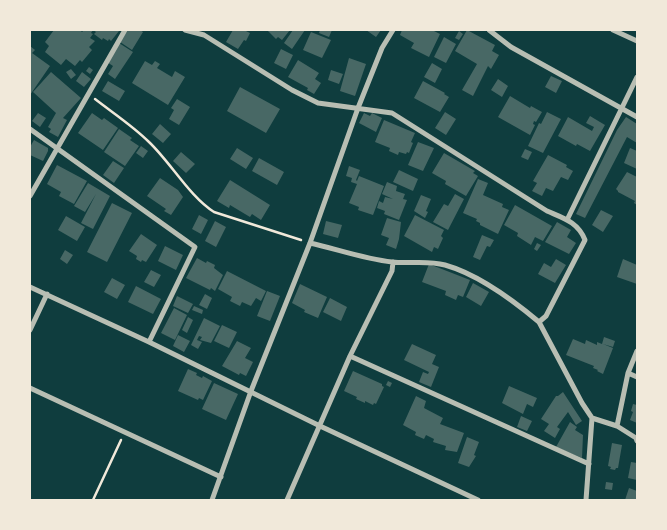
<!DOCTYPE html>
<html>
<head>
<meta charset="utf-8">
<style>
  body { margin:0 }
  #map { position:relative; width:667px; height:530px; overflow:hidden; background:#0f3d3e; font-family:"Space Grotesk",sans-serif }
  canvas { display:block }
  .frame { position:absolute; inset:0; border:31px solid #f1e9da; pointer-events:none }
</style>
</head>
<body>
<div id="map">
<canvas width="667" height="530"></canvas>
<div class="frame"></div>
</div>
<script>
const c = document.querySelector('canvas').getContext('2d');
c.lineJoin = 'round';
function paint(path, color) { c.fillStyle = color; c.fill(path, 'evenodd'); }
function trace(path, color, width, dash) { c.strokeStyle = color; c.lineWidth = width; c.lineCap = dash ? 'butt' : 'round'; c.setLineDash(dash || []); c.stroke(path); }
const building = new Path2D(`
  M 54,30 L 80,30 L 82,32 L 84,30 L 93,30 L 91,33 L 93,34 L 90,38 L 95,41 L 89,47 L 92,50 L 82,62 L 80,60 L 75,66 L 66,59 L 61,65 L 45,52 L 49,46 L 45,42 Z
  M 93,30 L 117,30 L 119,31 L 111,41 L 109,39 L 108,41 L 103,38 L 102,40 L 94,34 L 96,32 Z
  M 128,30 L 140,30 L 143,32 L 132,50 L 120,42 Z
  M 233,30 L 244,30 L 250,33 L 246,41 L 244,40 L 238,49 L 226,42 Z
  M 267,30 L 290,30 L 282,40 L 278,37 L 276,39 Z
  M 293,30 L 305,30 L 292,49 L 284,43 Z
  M 320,30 L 332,30 L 329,37 L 319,33 Z
  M 366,30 L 381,30 L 376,37 Z
  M 402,30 L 432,30 L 440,34 L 429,57 L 411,48 L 414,43 L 400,35 Z
  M 467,30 L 495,45 L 492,51 L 499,55 L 491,69 L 488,66 L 473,96 L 462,90 L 477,64 L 455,51 Z
  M 459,31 L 463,34 L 459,40 L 455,38 Z
  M 311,32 L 331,40 L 322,58 L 303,50 Z
  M 444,37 L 456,44 L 446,63 L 434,57 Z
  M 119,43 L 133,52 L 115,79 L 108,74 L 113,66 L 107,62 Z
  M 30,46 L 35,50 L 32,53 L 50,66 L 30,95 Z
  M 281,49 L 293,55 L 286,69 L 274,63 Z
  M 349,58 L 366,64 L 355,96 L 340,91 Z
  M 298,60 L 319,73 L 315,79 L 321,83 L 314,94 L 307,90 L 308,88 L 288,77 Z
  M 145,61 L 152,65 L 155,61 L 160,64 L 157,68 L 172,77 L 175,71 L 185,77 L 168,105 L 132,83 Z
  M 432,63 L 442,69 L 435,83 L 424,77 Z
  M 89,67 L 93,70 L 90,74 L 86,71 Z
  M 71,69 L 76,75 L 71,79 L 66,72 Z
  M 331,70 L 343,74 L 339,84 L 328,80 Z
  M 51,72 L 81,98 L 63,118 L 67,120 L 58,137 L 49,132 L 51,129 L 48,127 L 56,113 L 33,92 Z
  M 82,72 L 91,79 L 84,87 L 76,81 Z
  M 551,76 L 562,81 L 556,93 L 545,87 Z
  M 498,79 L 508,86 L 502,97 L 491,90 Z
  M 108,81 L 125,91 L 119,101 L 102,91 Z
  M 423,81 L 445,93 L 444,94 L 449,97 L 440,112 L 414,98 Z
  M 240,87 L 280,109 L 266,133 L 227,111 Z
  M 510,96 L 530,108 L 531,106 L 542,112 L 536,122 L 534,121 L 533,124 L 535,125 L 530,135 L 498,117 Z
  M 177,99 L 190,107 L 179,125 L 169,119 L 174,110 L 171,108 Z
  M 445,112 L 456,119 L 446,135 L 435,128 Z
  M 547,112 L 561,119 L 543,153 L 528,146 L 539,123 L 541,124 Z
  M 38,113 L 46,118 L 40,127 L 32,121 Z
  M 92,113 L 102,120 L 104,118 L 118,128 L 103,150 L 78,133 Z
  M 364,113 L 370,116 L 372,113 L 382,118 L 376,132 L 359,123 Z
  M 590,116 L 605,125 L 590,151 L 577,144 L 576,146 L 558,136 L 568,117 L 592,131 L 594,127 L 586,123 Z
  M 626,117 L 637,124 L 637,143 L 627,137 L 585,218 L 576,214 L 617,130 Z
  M 384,120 L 415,133 L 411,142 L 413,143 L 409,153 L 407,152 L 406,154 L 399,152 L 398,155 L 389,151 L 390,148 L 375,142 Z
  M 160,124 L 171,134 L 163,143 L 152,134 Z
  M 119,129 L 132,138 L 130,140 L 139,146 L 125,166 L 104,152 Z
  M 34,140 L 48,148 L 48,151 L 43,161 L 30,155 L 30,147 Z
  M 418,142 L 434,148 L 423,171 L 408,165 Z
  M 141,146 L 148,151 L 143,158 L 136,153 Z
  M 237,148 L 253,158 L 246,169 L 230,159 Z
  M 630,148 L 637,151 L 637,169 L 624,163 Z
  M 525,149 L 532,152 L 528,160 L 521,157 Z
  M 181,152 L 195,164 L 186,173 L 173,161 Z
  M 444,153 L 475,171 L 473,173 L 478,176 L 466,196 L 445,184 L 446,181 L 432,173 Z
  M 548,155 L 567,165 L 566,167 L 573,171 L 568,180 L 561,177 L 553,191 L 546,188 L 542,196 L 532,191 L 537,183 L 533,181 Z
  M 259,158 L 284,172 L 277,185 L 252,171 Z
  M 113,161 L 124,168 L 114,183 L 103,175 Z
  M 57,165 L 87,181 L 74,204 L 59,196 L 61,192 L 47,184 Z
  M 349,166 L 360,170 L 356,180 L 357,181 L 359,176 L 384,186 L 373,215 L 358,210 L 359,207 L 349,203 L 357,184 L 351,182 L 352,178 L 346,176 Z
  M 399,170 L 418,179 L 413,191 L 393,182 Z
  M 627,172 L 637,177 L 637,205 L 634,203 L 635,201 L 618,192 L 618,191 L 616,189 Z
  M 160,178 L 178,190 L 183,197 L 171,215 L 164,211 L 166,209 L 147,196 Z
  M 478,179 L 488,183 L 483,195 L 503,204 L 502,207 L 509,210 L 498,234 L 480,225 L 480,223 L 476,221 L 477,219 L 463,213 Z
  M 230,180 L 270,205 L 261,220 L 252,214 L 250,217 L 230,205 L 229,208 L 217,201 Z
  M 387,182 L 397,186 L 396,191 L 405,194 L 403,199 L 407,200 L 399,220 L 384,214 L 385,211 L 377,208 L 379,201 L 383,203 L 385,197 L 393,199 L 382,194 Z
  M 88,183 L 110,196 L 93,229 L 81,223 L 96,194 L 85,212 L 74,206 Z
  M 455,194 L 464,199 L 448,230 L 433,222 L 444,204 L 448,206 Z
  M 421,195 L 431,199 L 426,211 L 428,212 L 425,218 L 414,211 Z
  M 112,203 L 132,213 L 107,262 L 87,252 Z
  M 515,205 L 552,226 L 543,241 L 535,237 L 531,245 L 517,236 L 518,233 L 504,225 Z
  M 601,210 L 613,216 L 603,232 L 592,225 Z
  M 199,215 L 208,220 L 201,234 L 192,229 Z
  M 415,215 L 444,230 L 441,236 L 443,238 L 438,249 L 434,247 L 432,252 L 404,236 Z
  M 66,216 L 85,227 L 77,241 L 58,230 Z
  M 387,218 L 401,222 L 399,239 L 396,249 L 386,245 L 389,238 L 381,235 Z
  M 215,221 L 226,227 L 216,247 L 205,241 Z
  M 326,221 L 342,225 L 338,238 L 323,234 Z
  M 557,222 L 571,230 L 567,237 L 576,243 L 569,254 L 545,242 Z
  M 141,234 L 157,245 L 146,262 L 142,260 L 141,262 L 136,259 L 137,256 L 129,251 Z
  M 482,235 L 494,240 L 490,247 L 487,246 L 480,260 L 473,257 Z
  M 537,243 L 541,245 L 537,251 L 534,249 Z
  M 165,246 L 183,255 L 176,270 L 158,261 Z
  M 65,250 L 73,255 L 67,264 L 60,259 Z
  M 197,258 L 206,263 L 207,261 L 215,265 L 214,268 L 223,275 L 215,291 L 211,288 L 210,290 L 186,278 Z
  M 556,259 L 566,265 L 555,283 L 538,274 L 544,263 L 551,267 Z
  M 623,259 L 637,265 L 637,284 L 617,277 Z
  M 429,264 L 470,280 L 463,297 L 458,295 L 456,300 L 445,295 L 446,291 L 422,282 Z
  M 151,270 L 161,275 L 154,287 L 144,282 Z
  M 227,271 L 266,291 L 261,301 L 256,298 L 251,306 L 242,302 L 240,306 L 230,301 L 232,297 L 218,289 Z
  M 112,278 L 125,285 L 117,299 L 104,292 Z
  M 473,283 L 489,292 L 481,306 L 466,297 Z
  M 300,284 L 327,297 L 318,318 L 304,312 L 305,310 L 292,303 Z
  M 136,286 L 161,299 L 153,314 L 128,302 Z
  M 267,291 L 280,296 L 270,321 L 257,316 Z
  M 205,294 L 212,298 L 207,309 L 199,305 Z
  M 177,296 L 193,304 L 188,313 L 173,306 Z
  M 330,298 L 347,307 L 341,321 L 323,312 Z
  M 194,306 L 203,310 L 202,314 L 192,310 Z
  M 174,308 L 187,315 L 175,340 L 161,333 Z
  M 188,317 L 193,320 L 187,333 L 182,330 Z
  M 204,318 L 220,326 L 211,343 L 200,340 L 202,337 L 199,336 L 197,340 L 202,342 L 198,349 L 191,345 Z
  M 222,325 L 237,332 L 229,348 L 214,341 Z
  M 178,335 L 190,341 L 184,352 L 173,346 Z
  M 604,337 L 615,341 L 613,347 L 603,344 L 613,348 L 603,374 L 597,371 L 598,370 L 593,368 L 594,366 L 566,355 L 573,339 L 585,344 L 586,340 L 597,345 L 597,342 L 602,344 Z
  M 237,341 L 251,348 L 245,358 L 253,362 L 246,376 L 240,373 L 239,375 L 222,366 Z
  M 412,344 L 436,355 L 432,364 L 439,367 L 431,387 L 419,382 L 423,372 L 428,374 L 429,372 L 404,360 Z
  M 188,369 L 197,373 L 196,375 L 202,378 L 203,376 L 212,381 L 203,400 L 199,398 L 198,400 L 178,391 Z
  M 353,371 L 382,384 L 382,386 L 384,387 L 376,404 L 374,403 L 373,405 L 365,401 L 365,403 L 356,399 L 357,397 L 344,391 Z
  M 388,381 L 392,383 L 390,387 L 386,385 Z
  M 214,383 L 238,394 L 226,420 L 202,409 Z
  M 509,386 L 537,398 L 533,407 L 527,404 L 523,414 L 502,403 Z
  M 563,392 L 582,421 L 576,425 L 568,412 L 557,427 L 560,429 L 555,438 L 544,431 L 549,424 L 541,419 L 556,396 L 558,396 Z
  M 416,396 L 426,401 L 424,408 L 443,418 L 440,424 L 464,433 L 457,452 L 445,450 L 446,446 L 433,442 L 434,439 L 426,435 L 424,439 L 415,435 L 416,432 L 403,425 Z
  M 633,404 L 637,405 L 637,423 L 630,420 L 633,412 L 631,411 Z
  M 521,416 L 532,421 L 527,431 L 517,427 Z
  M 570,422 L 577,427 L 575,430 L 583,435 L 582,458 L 556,447 Z
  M 467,437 L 479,442 L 474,455 L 476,456 L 469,467 L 458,463 Z
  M 612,443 L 622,445 L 618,468 L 616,468 L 615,470 L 610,469 L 611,467 L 608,466 Z
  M 631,462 L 637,463 L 637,480 L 628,478 Z
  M 606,482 L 613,483 L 612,490 L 605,489 Z
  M 629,488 L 637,491 L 637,500 L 625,500 Z`);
const path = new Path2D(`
  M 95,99 C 113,113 133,126 149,142 C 171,163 190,197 214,212 L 301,240
  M 93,500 L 121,440`);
const minor = new Path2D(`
  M 185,30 L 204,35 L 292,90 L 318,103 L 392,113 L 547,211 C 563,218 578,222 585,240 L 546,316 L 539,322 L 582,403 L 592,418 L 617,426 L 636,438 L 637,441
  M 489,30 L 511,47 L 637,117
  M 613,30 L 637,41
  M 30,129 L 195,247 L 149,342
  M 30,196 L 125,30
  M 567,220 L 637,77
  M 310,243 C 337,249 364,259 392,262 C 410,264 427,260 445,265 C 477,274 514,301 539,322
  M 393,262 L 392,271 L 350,356 L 589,464
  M 30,287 L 149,342 L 320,426 L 478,500
  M 30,330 L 47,294
  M 628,373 L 637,377
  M 30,388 L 221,477
  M 617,426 L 628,373 L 637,351
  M 212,500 L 251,391 L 310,243 L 358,108 L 382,48 L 393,30
  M 287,500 L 350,356
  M 586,500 L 592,418`);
paint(building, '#486865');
trace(path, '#f1e9da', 2.5);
trace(minor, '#b8beb3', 5);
</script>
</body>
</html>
